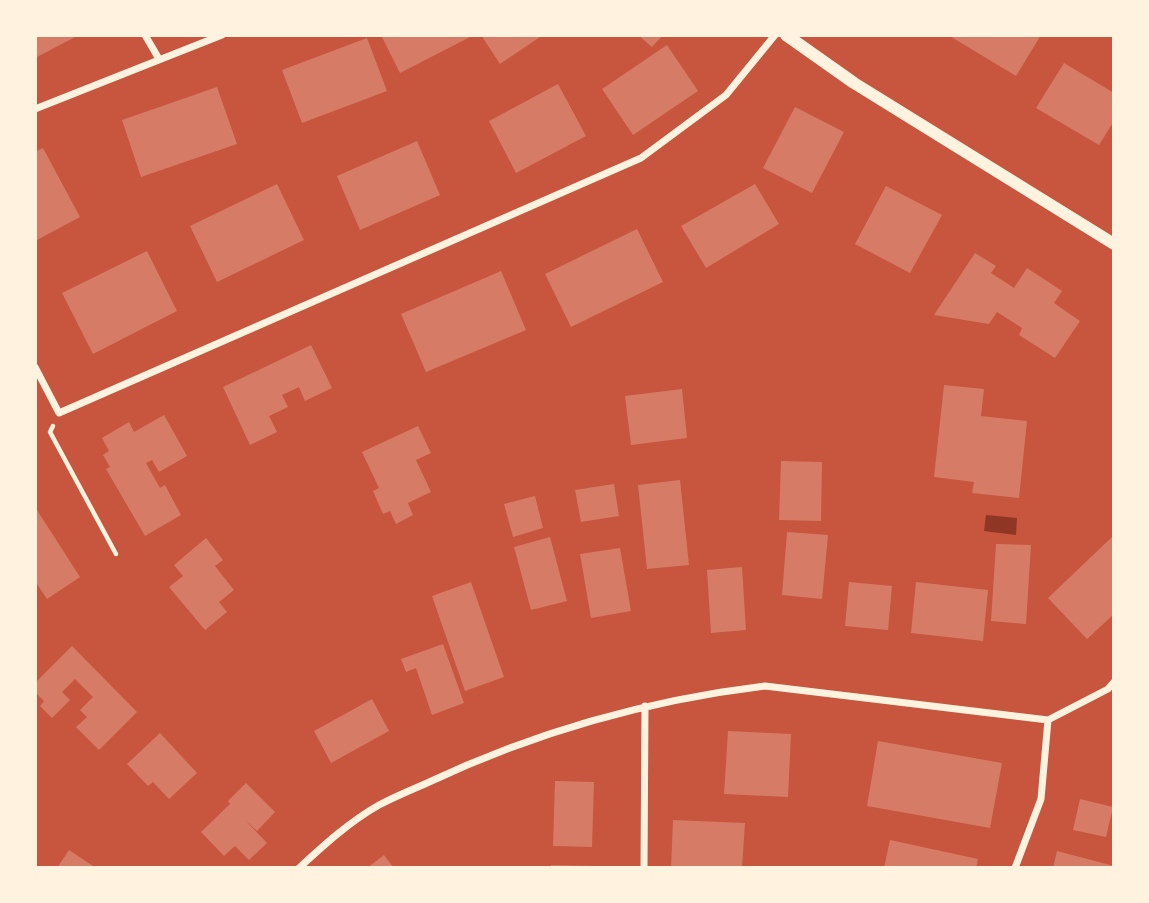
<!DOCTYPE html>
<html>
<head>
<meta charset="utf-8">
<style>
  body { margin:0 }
  #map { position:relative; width:1149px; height:903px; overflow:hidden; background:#c8553d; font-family:"DejaVu Sans",sans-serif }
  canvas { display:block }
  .frame { position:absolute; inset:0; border:37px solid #fff3e0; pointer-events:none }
</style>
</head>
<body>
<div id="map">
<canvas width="1149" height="903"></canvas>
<div class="frame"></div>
</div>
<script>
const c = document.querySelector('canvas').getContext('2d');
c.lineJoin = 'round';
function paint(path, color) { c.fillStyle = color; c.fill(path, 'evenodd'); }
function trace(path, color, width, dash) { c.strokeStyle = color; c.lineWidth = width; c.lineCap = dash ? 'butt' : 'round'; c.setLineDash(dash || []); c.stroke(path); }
const water = new Path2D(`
  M 986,515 L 1017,518 L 1016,535 L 984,531 Z`);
const building = new Path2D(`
  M 35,35 L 79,35 L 35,58 Z
  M 381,35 L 469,35 L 470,37 L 400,73 Z
  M 481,35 L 543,35 L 500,64 Z
  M 638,35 L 663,35 L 652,47 Z
  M 948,35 L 1041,35 L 1016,76 Z
  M 367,38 L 387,91 L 302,123 L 282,70 Z
  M 667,45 L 698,91 L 633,135 L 602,89 Z
  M 1064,63 L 1114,93 L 1114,121 L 1099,145 L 1036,108 Z
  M 558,84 L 586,136 L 516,173 L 489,121 Z
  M 217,87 L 237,144 L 141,177 L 122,120 Z
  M 795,107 L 844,132 L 812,193 L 763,168 Z
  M 417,141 L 440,195 L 360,230 L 337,176 Z
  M 43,148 L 80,217 L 35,241 L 35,152 Z
  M 277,184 L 304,240 L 217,282 L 190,226 Z
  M 755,184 L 779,224 L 706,268 L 681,226 Z
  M 886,186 L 942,215 L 910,273 L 855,244 Z
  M 637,229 L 663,282 L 571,327 L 545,274 Z
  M 147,251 L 177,311 L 93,354 L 62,293 Z
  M 975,253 L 996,266 L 991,273 L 1014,288 L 1027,268 L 1062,291 L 1054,303 L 1080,321 L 1055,358 L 1019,335 L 1022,328 L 997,312 L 989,324 L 934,315 Z
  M 501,271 L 526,330 L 426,372 L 401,314 Z
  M 311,345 L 332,388 L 305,401 L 299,387 L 282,395 L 288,407 L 269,416 L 277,432 L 250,445 L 223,387 Z
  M 944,385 L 984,389 L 981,416 L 1027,421 L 1019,498 L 972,493 L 974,482 L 934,477 Z
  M 682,389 L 687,438 L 631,445 L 625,396 Z
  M 164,415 L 187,456 L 159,472 L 152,460 L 146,463 L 160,488 L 165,485 L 181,515 L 145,536 L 106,469 L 110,467 L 103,455 L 109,451 L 102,438 L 129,422 L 134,432 Z
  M 418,426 L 431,453 L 416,460 L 431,492 L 408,503 L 413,515 L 396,524 L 390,511 L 383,514 L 373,491 L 379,488 L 362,452 Z
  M 781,461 L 822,462 L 821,521 L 779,520 Z
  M 680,480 L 689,565 L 647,569 L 638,485 Z
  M 614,484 L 619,516 L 581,522 L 575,490 Z
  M 535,496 L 543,528 L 513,537 L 504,504 Z
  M 35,507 L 80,577 L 47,599 L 35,581 Z
  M 787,532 L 828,535 L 822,599 L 782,595 Z
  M 550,537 L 567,601 L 531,610 L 514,547 Z
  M 1112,537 L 1114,540 L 1114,614 L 1087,639 L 1048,598 Z
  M 206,538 L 223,560 L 215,566 L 234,590 L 219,602 L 227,612 L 205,630 L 169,587 L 183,576 L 174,565 Z
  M 996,544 L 1031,545 L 1026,624 L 991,621 Z
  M 620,548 L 631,611 L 591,618 L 580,554 Z
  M 742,567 L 746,630 L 711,633 L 707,570 Z
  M 471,582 L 504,677 L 465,691 L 432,596 Z
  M 849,582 L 892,586 L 888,630 L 845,626 Z
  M 916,582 L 988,590 L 983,641 L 911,633 Z
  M 443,644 L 464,703 L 432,715 L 416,668 L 406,672 L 401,659 Z
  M 72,646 L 137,712 L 99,750 L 76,727 L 87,717 L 80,710 L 93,697 L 75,679 L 62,692 L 70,700 L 52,718 L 40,706 L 44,701 L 35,692 L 35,683 Z
  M 372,699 L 389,731 L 331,763 L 314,731 Z
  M 728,731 L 791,734 L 788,797 L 724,794 Z
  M 160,733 L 197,773 L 169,799 L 153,782 L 148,786 L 127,764 Z
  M 878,741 L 1002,763 L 990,828 L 867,806 Z
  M 555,781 L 594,782 L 592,847 L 553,846 Z
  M 246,783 L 275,812 L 257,831 L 245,820 L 267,843 L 249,860 L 235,846 L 224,856 L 201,832 L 230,804 L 228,801 Z
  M 1080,799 L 1113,807 L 1106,837 L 1073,830 Z
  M 673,820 L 745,823 L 742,868 L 671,868 Z
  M 890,840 L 978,859 L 976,868 L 884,868 Z
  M 69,850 L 96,868 L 57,868 Z
  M 1057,851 L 1114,866 L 1114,868 L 1053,868 Z
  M 384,855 L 394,868 L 367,868 Z
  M 551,865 L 596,866 L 596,868 L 551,868 Z`);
const path = new Path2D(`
  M 53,426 L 50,432 L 116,554`);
const minor = new Path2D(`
  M 145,35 L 159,59
  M 35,109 L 222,35
  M 35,367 L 59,413 L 641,158 L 726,95 L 775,35
  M 1048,720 L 1108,689 L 1114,682
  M 299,868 C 324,845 349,822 379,805 C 394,797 411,790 427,783 C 533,733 649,700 765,686 L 1048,720
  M 644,868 L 645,706
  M 1015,868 L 1041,799 L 1048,720`);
const tertiary = new Path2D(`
  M 786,35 L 854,83 L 1114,244`);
paint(water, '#8f3625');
paint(building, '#d67c66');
trace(path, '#fff3e0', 4.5);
trace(minor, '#fff3e0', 7);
trace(tertiary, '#fff3e0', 12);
</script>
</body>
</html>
